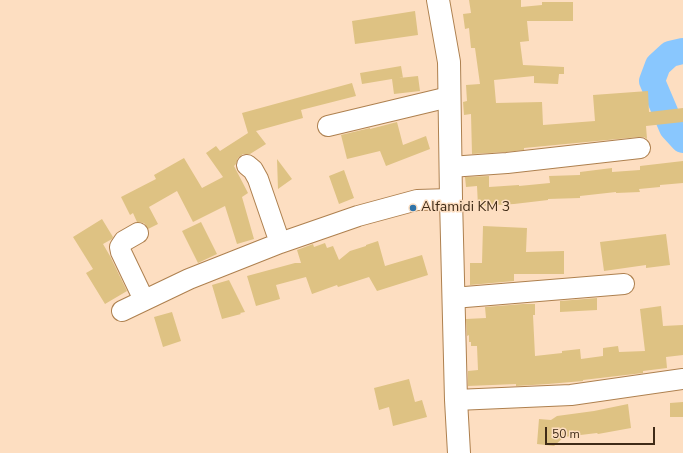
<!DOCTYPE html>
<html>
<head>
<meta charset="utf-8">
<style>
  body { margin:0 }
  #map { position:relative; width:683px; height:453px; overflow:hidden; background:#fddec1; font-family:"Nunito Sans",sans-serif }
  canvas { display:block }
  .scale { position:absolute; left:545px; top:427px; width:110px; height:18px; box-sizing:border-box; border:2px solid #3f2b17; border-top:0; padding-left:5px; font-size:12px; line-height:14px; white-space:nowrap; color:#3f2b17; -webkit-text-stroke:3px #fddec1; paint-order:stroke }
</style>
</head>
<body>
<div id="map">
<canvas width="683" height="453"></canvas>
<div class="scale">50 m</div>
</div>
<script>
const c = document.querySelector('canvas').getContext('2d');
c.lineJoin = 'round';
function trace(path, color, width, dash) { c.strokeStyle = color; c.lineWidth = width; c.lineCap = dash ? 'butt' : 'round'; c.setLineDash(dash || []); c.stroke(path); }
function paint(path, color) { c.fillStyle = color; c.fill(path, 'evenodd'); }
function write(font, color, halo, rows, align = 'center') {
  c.font = font + ' "Nunito Sans",sans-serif'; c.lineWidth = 3; c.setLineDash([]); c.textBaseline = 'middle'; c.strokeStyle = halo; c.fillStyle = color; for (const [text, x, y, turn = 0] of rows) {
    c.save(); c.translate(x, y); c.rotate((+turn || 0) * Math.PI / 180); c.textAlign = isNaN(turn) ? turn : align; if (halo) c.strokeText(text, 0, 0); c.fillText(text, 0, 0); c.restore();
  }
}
const river = new Path2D(`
  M 683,51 L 670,54 L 658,65 L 652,81 L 672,128 L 683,140`);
const building = new Path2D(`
  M 469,0 L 521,0 L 521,7 L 542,5 L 542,2 L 573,2 L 573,21 L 527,21 L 529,41 L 520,42 L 523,65 L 564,67 L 564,74 L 559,74 L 558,84 L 534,83 L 534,76 L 494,80 L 496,103 L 542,102 L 543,125 L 595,121 L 593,95 L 648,91 L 649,112 L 683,108 L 683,122 L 646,126 L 647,139 L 644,137 L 639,137 L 524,148 L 524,150 L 506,152 L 472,154 L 471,114 L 464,115 L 463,102 L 467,101 L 466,85 L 480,84 L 475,48 L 471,48 L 469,28 L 465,29 L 463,14 L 471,13 Z
  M 415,11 L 418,35 L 355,44 L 352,21 Z
  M 401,66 L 403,78 L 399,78 L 418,76 L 420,91 L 394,94 L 392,79 L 362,84 L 360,73 Z
  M 352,83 L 356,96 L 301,110 L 303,118 L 256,131 L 266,144 L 250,154 L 243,154 L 238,158 L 236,164 L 234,166 L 248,193 L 242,197 L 254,239 L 237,244 L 225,206 L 193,222 L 177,191 L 149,207 L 158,224 L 148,229 L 144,223 L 137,222 L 133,213 L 130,215 L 121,197 L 156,179 L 154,175 L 184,158 L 202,188 L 223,177 L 206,153 L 216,146 L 220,151 L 248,133 L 242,113 Z
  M 397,122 L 403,145 L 426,136 L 430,149 L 386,166 L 380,151 L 347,159 L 341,135 L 370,128 L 370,129 Z
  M 277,159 L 292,179 L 278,189 Z
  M 683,161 L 683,183 L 660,185 L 660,187 L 639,189 L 640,192 L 616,193 L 616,192 L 580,196 L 580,198 L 548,199 L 548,200 L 514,204 L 478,206 L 477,186 L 466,187 L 465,177 L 489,176 L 489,187 L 519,185 L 519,186 L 550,183 L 549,176 L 580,175 L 580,172 L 612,168 L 612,172 L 640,170 L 640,166 Z
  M 344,170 L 354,198 L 339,204 L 329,176 Z
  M 102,219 L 113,237 L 112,239 L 103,244 L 110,256 L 127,291 L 105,304 L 86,273 L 93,269 L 73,237 Z
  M 201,222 L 217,254 L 198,263 L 182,231 Z
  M 483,226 L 527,228 L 526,252 L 564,251 L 564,274 L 514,274 L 514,281 L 470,285 L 470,263 L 482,263 Z
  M 666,234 L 670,265 L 646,268 L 646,265 L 604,271 L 600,242 Z
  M 378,241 L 385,266 L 422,255 L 428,275 L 377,291 L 369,277 L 338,287 L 337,285 L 312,294 L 306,277 L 276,285 L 280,299 L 256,306 L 247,276 L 295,263 L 301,263 L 297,250 L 313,244 L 314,247 L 325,243 L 327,248 L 333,246 L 339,260 L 350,251 L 366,246 L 366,245 Z
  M 229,280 L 245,312 L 240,313 L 241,314 L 222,319 L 212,285 Z
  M 597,298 L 597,310 L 560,312 L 560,301 Z
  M 523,304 L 535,304 L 535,315 L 533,315 L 535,356 L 562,353 L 562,351 L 580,349 L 581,359 L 603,356 L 603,348 L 618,346 L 619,352 L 645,351 L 640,309 L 661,306 L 663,326 L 683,325 L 683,355 L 666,357 L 667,368 L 643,371 L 643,373 L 583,380 L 583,381 L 548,384 L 516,386 L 516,384 L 468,386 L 468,371 L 478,370 L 477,346 L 471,346 L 471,342 L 469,342 L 469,335 L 467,336 L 466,319 L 486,318 L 485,307 Z
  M 172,312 L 181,341 L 163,347 L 154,317 Z
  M 409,379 L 415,402 L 422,400 L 427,417 L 393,426 L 389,407 L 379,410 L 374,388 Z
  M 683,402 L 683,417 L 670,417 L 670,403 Z
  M 628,404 L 631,428 L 598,434 L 597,433 L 564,437 L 554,446 L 537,444 L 539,419 L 551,420 L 557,416 L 594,411 Z`);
const minor = new Path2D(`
  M 328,126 L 449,97
  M 247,165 L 253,170 L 258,179 L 280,243
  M 450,167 L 507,163 L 640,148
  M 138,233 L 124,241 L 120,247 L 121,252 L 144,300
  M 453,298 L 624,284
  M 122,311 L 189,279 L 280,243 L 358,216 L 417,200 L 451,199
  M 456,400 L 571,395 L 683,379`);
const highway = new Path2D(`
  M 438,0 L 449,62 L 451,199 L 456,400 L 459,453`);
const markers = [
  [413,208,4,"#3073a8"]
];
const poiNames = [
  ["Alfamidi KM 3",421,208]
];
trace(river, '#89c7fe', 26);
paint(building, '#dec283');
trace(minor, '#ae804f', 22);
trace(highway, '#ae804f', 24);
trace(minor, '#fff', 20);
trace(highway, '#fff', 22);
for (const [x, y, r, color] of markers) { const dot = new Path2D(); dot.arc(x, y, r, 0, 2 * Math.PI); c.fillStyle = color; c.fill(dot); trace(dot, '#fddec1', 1.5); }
write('14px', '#3f2b17', '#fddec1', poiNames, 'left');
</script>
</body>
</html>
